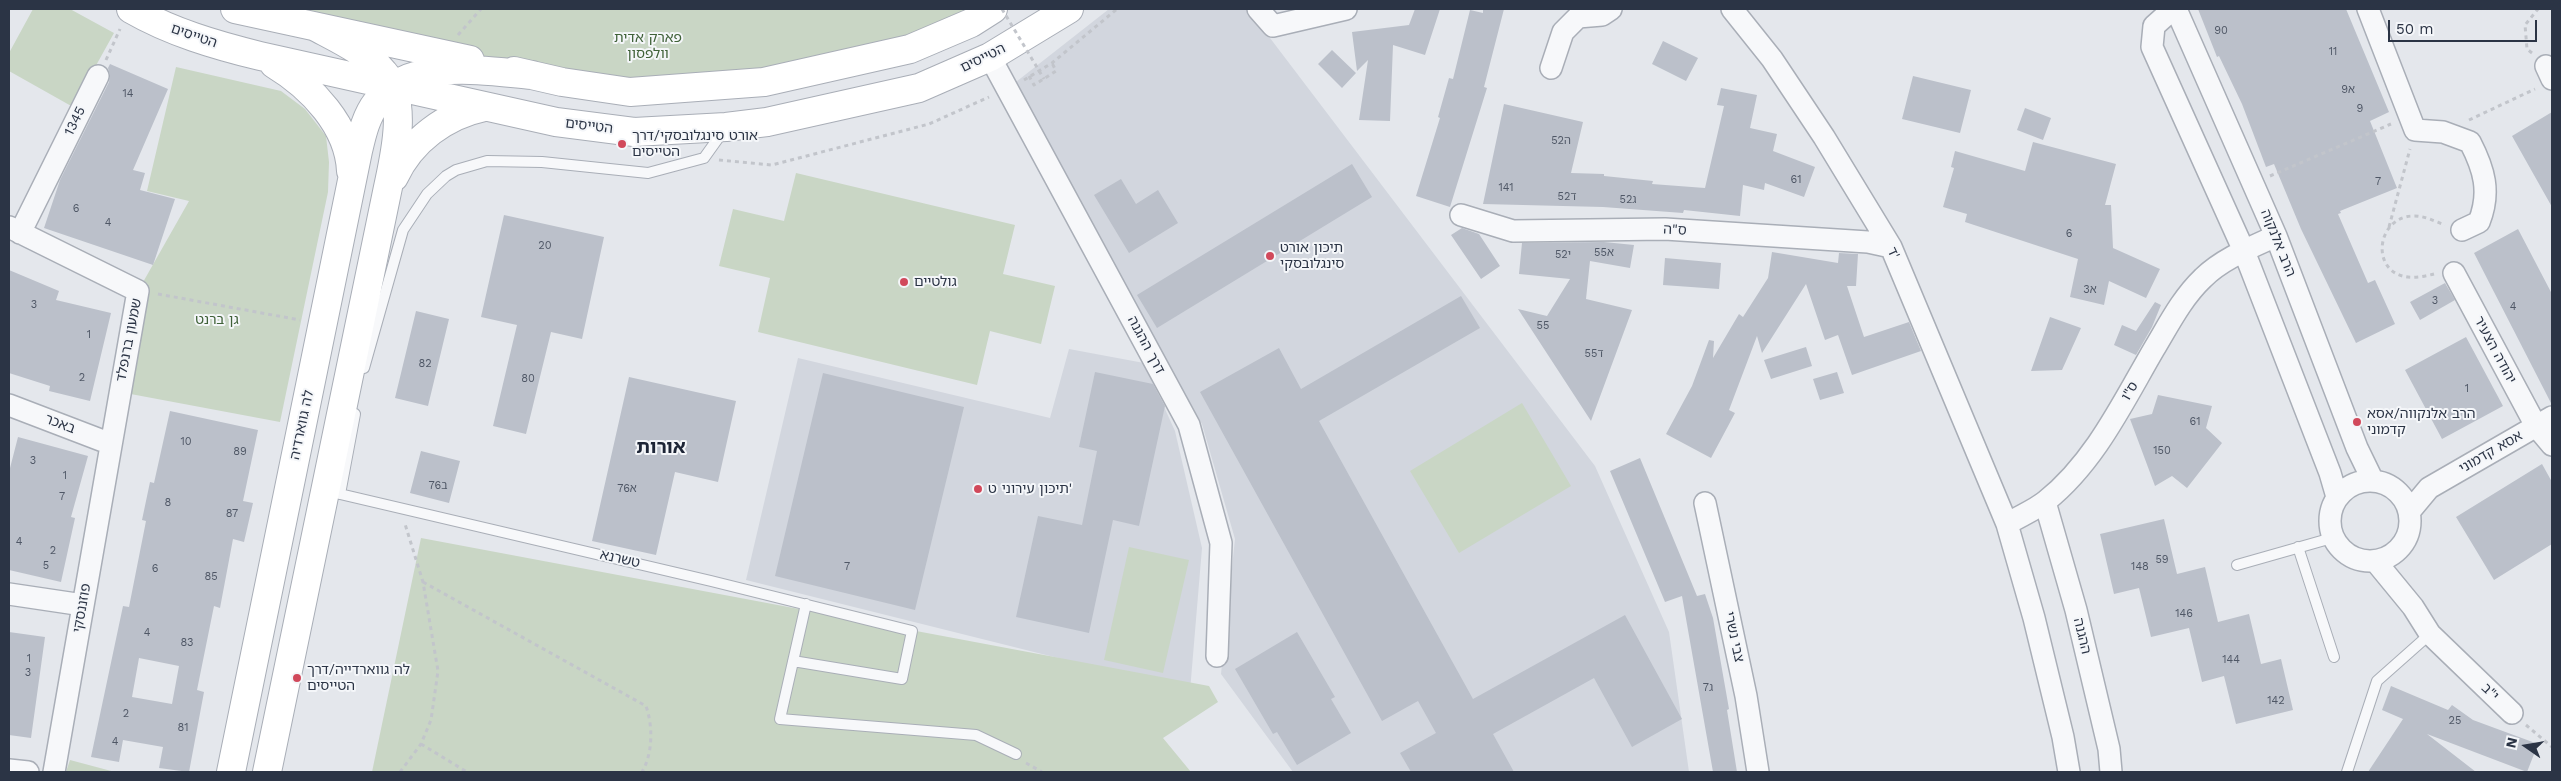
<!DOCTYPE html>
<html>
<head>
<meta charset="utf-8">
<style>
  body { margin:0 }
  #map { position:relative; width:2561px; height:781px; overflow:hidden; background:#e4e7ec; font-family:"Work Sans",sans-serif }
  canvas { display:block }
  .frame { position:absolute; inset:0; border:10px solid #2b3445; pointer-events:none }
  .north { position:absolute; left:2501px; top:721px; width:50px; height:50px; -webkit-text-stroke:4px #f4f6f9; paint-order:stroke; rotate:283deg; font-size:14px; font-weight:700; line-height:20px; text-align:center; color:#2b3445 }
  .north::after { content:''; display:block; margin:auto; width:18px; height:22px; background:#2b3445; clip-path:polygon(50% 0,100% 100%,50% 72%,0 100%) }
  .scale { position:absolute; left:2388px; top:20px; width:149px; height:22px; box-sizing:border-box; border:2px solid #2b3445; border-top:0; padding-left:6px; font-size:15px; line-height:18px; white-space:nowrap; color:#2b3445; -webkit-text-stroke:4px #f4f6f9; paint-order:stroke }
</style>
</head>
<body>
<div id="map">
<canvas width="2561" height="781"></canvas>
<div class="frame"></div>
<div class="north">N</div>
<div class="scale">50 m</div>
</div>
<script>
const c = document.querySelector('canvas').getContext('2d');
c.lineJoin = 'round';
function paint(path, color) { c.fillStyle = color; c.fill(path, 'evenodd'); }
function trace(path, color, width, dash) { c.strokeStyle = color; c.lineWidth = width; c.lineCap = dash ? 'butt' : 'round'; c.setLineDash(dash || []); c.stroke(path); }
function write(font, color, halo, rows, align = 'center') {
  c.font = font + ' "Work Sans","Noto Sans Hebrew",sans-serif'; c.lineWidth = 4; c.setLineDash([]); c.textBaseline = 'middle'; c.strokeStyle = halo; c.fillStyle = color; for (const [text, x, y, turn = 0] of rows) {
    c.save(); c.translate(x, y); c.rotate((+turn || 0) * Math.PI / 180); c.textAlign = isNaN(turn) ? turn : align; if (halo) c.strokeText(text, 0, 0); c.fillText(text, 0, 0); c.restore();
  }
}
const built = new Path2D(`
  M 1109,9 L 1248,9 L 1595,466 L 1669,632 L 1689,772 L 1293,772 L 1221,674 L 1235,539 L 1202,424 L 1007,89 Z
  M 1069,349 L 1144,363 L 1175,431 L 1202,548 L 1190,691 L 746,580 L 798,358 L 1050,418 Z`);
const green = new Path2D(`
  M 33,9 L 70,9 L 114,33 L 73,107 L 9,71 L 9,53 Z
  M 284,9 L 970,9 L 912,41 L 763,75 L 635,85 L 439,53 Z
  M 176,67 L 281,91 L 305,109 L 326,136 L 329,162 L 328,192 L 280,422 L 120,392 L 138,291 L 189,201 L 147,191 Z
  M 796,173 L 1015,225 L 1003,274 L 1055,286 L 1041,344 L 990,331 L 977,385 L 758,332 L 770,278 L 719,266 L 733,209 L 784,221 Z
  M 1522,403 L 1571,486 L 1459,553 L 1410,471 Z
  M 421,538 L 1209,686 L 1218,702 L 1163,738 L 1191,772 L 372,772 Z
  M 1129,547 L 1189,560 L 1163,673 L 1104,660 Z
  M 70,760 L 115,772 L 66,772 Z`);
const building = new Path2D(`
  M 1415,9 L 1440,9 L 1425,55 L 1393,45 L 1390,121 L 1359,120 L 1368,60 L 1357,71 L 1352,32 L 1409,25 Z
  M 1483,9 L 1504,9 L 1484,87 L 1487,88 L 1450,207 L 1416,196 L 1440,118 L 1438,117 L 1449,78 L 1453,79 L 1470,10 L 1483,13 Z
  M 2198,9 L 2346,9 L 2389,112 L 2370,121 L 2397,188 L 2340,211 L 2341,213 L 2338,214 L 2368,283 L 2375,280 L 2395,324 L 2356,343 L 2301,229 L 2274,164 L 2266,167 L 2242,104 L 2219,56 L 2217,57 Z
  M 1663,41 L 1698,58 L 1686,81 L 1652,64 Z
  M 1332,50 L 1356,73 L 1342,88 L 1318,64 Z
  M 110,64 L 168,89 L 133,170 L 145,173 L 140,190 L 175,199 L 153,265 L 44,228 L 60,180 L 109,82 L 110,75 L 108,68 Z
  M 1913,76 L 1971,90 L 1960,133 L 1902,119 Z
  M 1721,88 L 1757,95 L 1750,128 L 1777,134 L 1773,151 L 1815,167 L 1804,197 L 1765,183 L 1764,190 L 1743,185 L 1740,216 L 1684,210 L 1683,213 L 1603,207 L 1483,204 L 1504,104 L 1583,122 L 1571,173 L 1604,174 L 1604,176 L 1653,181 L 1652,184 L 1705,188 L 1724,106 L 1717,105 Z
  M 2025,108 L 2051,118 L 2043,140 L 2017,130 Z
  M 2552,112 L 2552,207 L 2512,136 Z
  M 2033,142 L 2116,164 L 2105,205 L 2111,205 L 2113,248 L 2160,269 L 2146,298 L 2109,281 L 2104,305 L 2070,297 L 2078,259 L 1965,222 L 1967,214 L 1943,207 L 1954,168 L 1951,167 L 1955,151 L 2025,171 Z
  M 1352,164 L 1372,197 L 1157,328 L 1137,295 Z
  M 1121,179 L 1136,204 L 1158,190 L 1178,223 L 1129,253 L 1094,195 Z
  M 504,215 L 604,237 L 582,339 L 551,332 L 526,434 L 493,426 L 517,325 L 481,317 Z
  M 1462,228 L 1479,234 L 1500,266 L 1481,279 L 1451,235 Z
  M 2518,229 L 2552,294 L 2552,405 L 2474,253 Z
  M 1604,242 L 1634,245 L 1630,268 L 1590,261 L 1586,299 L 1632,310 L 1591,421 L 1518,309 L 1547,316 L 1570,279 L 1519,274 L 1522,243 Z
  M 1772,252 L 1838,263 L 1839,253 L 1858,254 L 1856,286 L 1847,286 L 1864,337 L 1909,322 L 1921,351 L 1852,375 L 1838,335 L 1825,340 L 1806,284 L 1762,353 L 1757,336 L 1729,410 L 1735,413 L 1711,458 L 1666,434 L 1692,386 L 1709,340 L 1714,341 L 1713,358 L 1739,314 L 1743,317 L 1768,278 Z
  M 1665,258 L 1721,263 L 1719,289 L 1663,285 Z
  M 9,270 L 59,291 L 56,300 L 111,313 L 90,401 L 49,391 L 50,386 L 9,373 Z
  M 2445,283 L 2455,300 L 2420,320 L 2410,302 Z
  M 1461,296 L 1480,328 L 1319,421 L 1473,699 L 1625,615 L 1682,719 L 1632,747 L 1594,678 L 1493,734 L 1514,772 L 1411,772 L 1400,753 L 1436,733 L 1418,701 L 1382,721 L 1200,392 L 1279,348 L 1301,389 Z
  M 2155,302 L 2161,305 L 2152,327 L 2136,355 L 2114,345 L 2122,325 L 2136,331 Z
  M 416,311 L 449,319 L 428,406 L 395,398 Z
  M 2050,317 L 2081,328 L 2062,370 L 2031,371 Z
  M 2466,337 L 2503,406 L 2442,439 L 2405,370 Z
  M 1806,347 L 1812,366 L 1771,379 L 1764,360 Z
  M 1095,372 L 1153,384 L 1165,406 L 1139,526 L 1113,520 L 1089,633 L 1016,617 L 1038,516 L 1082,525 L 1097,451 L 1079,447 Z
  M 1837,372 L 1844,393 L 1820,400 L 1813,379 Z
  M 823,373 L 964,407 L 915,610 L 775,576 Z
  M 629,377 L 736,401 L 718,482 L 675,472 L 656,555 L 592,541 Z
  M 2158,395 L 2212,406 L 2206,428 L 2222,443 L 2187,488 L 2172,476 L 2155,486 L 2130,419 L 2152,414 Z
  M 170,411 L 258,430 L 243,501 L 253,503 L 244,542 L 233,539 L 220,608 L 214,606 L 197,690 L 204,692 L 189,772 L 159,768 L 163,747 L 123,740 L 119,762 L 91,757 L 123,606 L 129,607 L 146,521 L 142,520 L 150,482 L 154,483 ZM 139,658 L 179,666 L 172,704 L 132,697 Z
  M 18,437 L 88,456 L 71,517 L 75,518 L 61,582 L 9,570 L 9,472 Z
  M 421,451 L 460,461 L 449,503 L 410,493 Z
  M 1640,458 L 1697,596 L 1705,594 L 1713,618 L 1729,709 L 1727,710 L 1737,772 L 1713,772 L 1682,596 L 1665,602 L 1610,471 Z
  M 2542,464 L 2552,482 L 2552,544 L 2494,580 L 2456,517 Z
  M 2164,519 L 2177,574 L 2205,567 L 2218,622 L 2249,614 L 2261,664 L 2281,659 L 2293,710 L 2236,724 L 2224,676 L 2202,682 L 2189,628 L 2151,637 L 2139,588 L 2114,594 L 2100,534 Z
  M 9,632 L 45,637 L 31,738 L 9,735 Z
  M 1297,632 L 1335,697 L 1331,699 L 1351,733 L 1297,765 L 1277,732 L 1273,734 L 1235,669 Z
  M 2391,686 L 2448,710 L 2452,705 L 2473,720 L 2538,744 L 2527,772 L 2427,734 L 2476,772 L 2368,772 L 2403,719 L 2382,710 Z`);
const path = new Path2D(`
  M 458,35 L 481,9
  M 2532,53 L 2527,49 L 2525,25 L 2538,9
  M 106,60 L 120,29
  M 1029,76 L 1034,85 L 1056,71 L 1052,63
  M 1024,80 L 1052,63 L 1117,9
  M 2469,120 L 2535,89
  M 719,160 L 772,165 L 929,124 L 989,97
  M 2270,176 L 2391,124
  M 2389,227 L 2410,149
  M 2434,274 C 2426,276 2416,278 2408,277 C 2370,273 2376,218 2412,216 C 2423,215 2434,221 2445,225
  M 158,294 L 300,320
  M 423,582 L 646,706 C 653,726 653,753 642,772
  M 2526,725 L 2552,747
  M 421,744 L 467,772
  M 1026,763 L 1042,772
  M 400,772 L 421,744 L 431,720 L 438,671 L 423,582 L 405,524`);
const service = new Path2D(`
  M 364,368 L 403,230 L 427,194 L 446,176 L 456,170 L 487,161 L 542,162 L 648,173 L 704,158 L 724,130
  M 328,489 L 340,494 L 711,581 L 912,631 L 902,679 L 793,661
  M 340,494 L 355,414
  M 2298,547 L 2334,657
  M 2237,565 L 2332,538
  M 806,604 L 780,719 L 976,735 L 1016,754
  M 2347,772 L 2377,681 L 2430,634`);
const minor = new Path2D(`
  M 1258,9 L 1273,26 L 1346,9
  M 1732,9 L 1772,59 L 1824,137 L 1891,247 L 2007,524 L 2034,618 L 2063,737 L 2069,772
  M 2173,9 L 2154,26 L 2152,47 L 2244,251 L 2330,473 L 2337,497
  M 2176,9 L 2276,236 L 2357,448 L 2373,481
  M 2368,9 L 2415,130 L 2443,132 L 2470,142 C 2484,169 2491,192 2479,222 L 2462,230
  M 990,57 L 1189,425 L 1221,543 L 1217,656
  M 2546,66 L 2552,79
  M 1551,68 L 1563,32 L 1578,17 L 1602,15 L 1611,9
  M 1461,215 L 1513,231 L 1665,229 L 1868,242 L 1891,247
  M 9,227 L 138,291 L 54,772
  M 20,233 L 98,76
  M 2454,273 L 2536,426 L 2552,445
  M 9,405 L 111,444
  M2330 521a40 40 0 1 1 80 0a40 40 0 1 1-80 0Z
  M 2045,502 L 2076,610 L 2109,749 L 2111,772
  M 1705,503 L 1746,696 L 1758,772
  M 2409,512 L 2429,488 L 2552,417
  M 2007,524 C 2020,516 2035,510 2046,501 C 2095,462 2123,402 2154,349 C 2169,324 2182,298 2203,278 C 2222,259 2252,247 2276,236
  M 2376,562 L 2413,607 L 2430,634 L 2512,713
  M 9,594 L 83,605
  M 9,770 L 28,772`);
const secondary = new Path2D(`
  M 131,9 C 171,32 215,45 260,56 L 556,122 L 634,132 L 726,127 L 767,122 L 919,88 L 990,57 L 1069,9
  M 235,9 L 470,60
  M 274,64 C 312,87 349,126 351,171
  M 514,71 L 562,82 L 630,92 L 764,82 L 910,49 L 971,23 L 993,9
  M 394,177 C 411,140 446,115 484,107
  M 231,772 L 358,151 C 362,134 366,116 377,102 C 410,57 485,71 532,75
  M 267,772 L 387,192 C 394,158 409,102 384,73 C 367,52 338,39 314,26`);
const pathBridge = new Path2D(`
  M 1002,9 L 1044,79`);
const markers = [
  [622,144,5,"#d1495b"],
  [1270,256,5,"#d1495b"],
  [904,282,5,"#d1495b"],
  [2357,422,5,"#d1495b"],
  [978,489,5,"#d1495b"],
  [297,678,5,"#d1495b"]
];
const numberNames = [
  ["90",2221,31],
  ["11",2333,52],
  ["9א",2348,90],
  ["14",128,94],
  ["9",2360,109],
  ["52ה",1561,141],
  ["61",1796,180],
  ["7",2378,182],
  ["141",1506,188],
  ["52ד",1567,197],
  ["52ג",1628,200],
  ["6",76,209],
  ["4",108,223],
  ["6",2069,234],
  ["20",545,246],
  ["55א",1604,253],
  ["52י",1563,255],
  ["3א",2090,290],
  ["3",2435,301],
  ["3",34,305],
  ["4",2513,307],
  ["55",1543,326],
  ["1",89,335],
  ["55ד",1594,354],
  ["82",425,364],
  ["2",82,378],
  ["80",528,379],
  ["1",2467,389],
  ["61",2195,422],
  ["10",186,442],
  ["150",2162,451],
  ["89",240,452],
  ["3",33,461],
  ["1",65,476],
  ["76ב",438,486],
  ["76א",627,489],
  ["7",62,497],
  ["8",168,503],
  ["87",232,514],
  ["4",19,542],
  ["2",53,551],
  ["59",2162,560],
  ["5",46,566],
  ["7",847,567],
  ["148",2140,567],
  ["6",155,569],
  ["85",211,577],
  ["146",2184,614],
  ["4",147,633],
  ["83",187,643],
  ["1",29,659],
  ["144",2231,660],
  ["3",28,673],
  ["7ג",1708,688],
  ["142",2276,701],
  ["2",126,714],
  ["25",2455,721],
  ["81",183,728],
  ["4",115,742]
];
const streetNames = [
  ["הטייסים",194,36,19],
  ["הטייסים",983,58,-26],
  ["1345",75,121,-64],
  ["הטייסים",589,126,7],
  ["ס\"ה",1675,230,3],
  ["הרב אלנקוה",2278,243,68],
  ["ד'",1893,253,65],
  ["שמעון ברנפלד",129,340,-79],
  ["דרך ההגנה",1146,345,62],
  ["יהודה הצעיר",2495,350,62],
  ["ס\"ו",2130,391,-60],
  ["באכר",60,424,21],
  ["לה גווארדיה",302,425,-78],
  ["אסא קדמוני",2491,452,-30],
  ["טשרנא",620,559,13],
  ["פוזננסקי",82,608,-80],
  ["ההגנה",2082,636,77],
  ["צבי נשרי",1734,637,78],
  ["י\"ב",2490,692,44]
];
const parkNames = [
  ["פארק אדית",648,38],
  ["וולפסון",648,54],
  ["גן ברנט",217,320]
];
const poiNames = [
  ["אורט סינגלובסקי/דרך",632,136],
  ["הטייסים",632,152],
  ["תיכון אורט",1280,248],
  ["סינגלובסקי",1280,264],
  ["גולטיים",914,282],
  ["הרב אלנקווה/אסא",2367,414],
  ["קדמוני",2367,430],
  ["תיכון עירוני ט'",988,489],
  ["לה גווארדייה/דרך",307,670],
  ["הטייסים",307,686]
];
const districtNames = [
  ["אורות",661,447]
];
paint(built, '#d2d6de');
paint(green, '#c9d6c5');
paint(building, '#bbc0ca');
trace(service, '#a9aeb7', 12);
trace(minor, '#a9aeb7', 24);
trace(secondary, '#a9aeb7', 30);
trace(path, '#c2c5cb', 3, [4, 4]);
trace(service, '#f7f8fa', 10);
trace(minor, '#f7f8fa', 21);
trace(secondary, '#fff', 28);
trace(pathBridge, '#c2c5cb', 3, [4, 4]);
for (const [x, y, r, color] of markers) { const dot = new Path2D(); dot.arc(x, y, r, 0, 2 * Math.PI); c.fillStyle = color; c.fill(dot); trace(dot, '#f4f6f9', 2); }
write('11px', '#4f5766', null, numberNames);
write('14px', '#2b3445', '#f4f6f9', streetNames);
write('14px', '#3f6138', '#f4f6f9', parkNames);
write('14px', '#2b3445', '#f4f6f9', poiNames, 'left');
write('bold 19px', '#1d2536', '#f4f6f9', districtNames);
</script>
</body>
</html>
